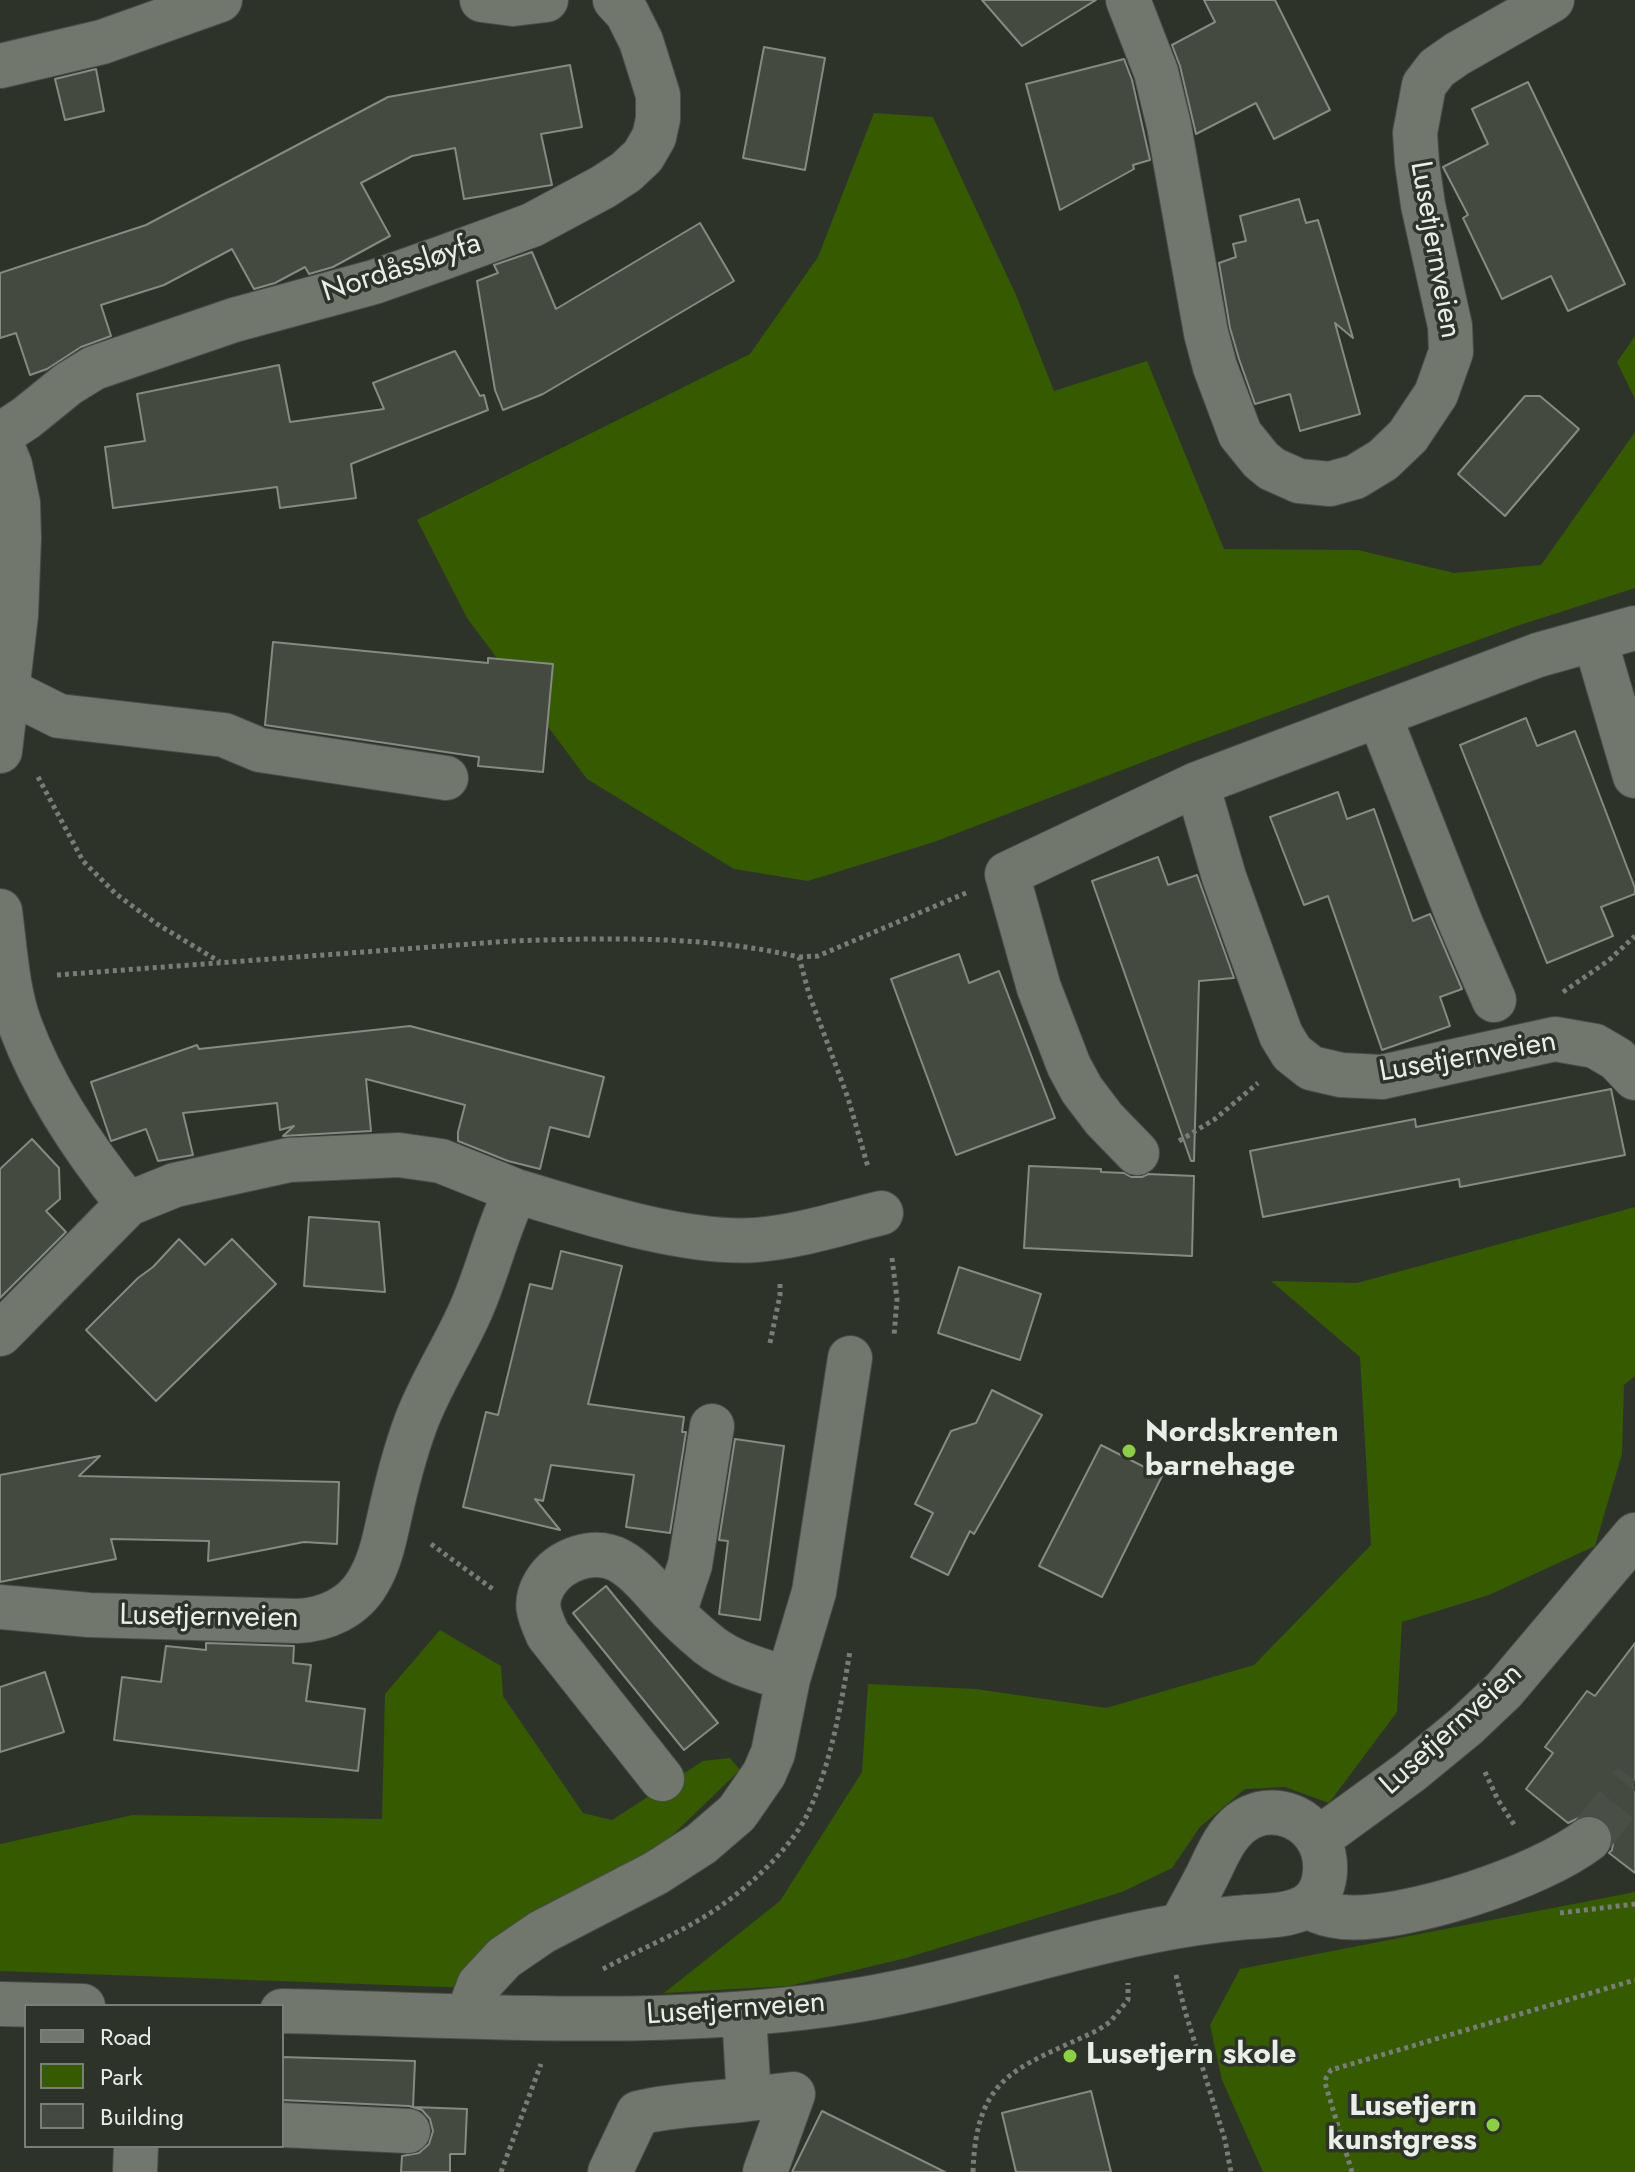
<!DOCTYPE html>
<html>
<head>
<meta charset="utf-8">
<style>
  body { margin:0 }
  #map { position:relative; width:1635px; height:2172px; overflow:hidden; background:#2e332a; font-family:Jost,sans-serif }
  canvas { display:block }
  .legend { position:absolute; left:24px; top:2004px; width:260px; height:144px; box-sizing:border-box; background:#2e332a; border:2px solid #797e76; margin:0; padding:10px 14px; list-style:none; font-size:24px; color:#eaeee8 }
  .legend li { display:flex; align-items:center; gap:16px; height:40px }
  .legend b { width:40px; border:2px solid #797e76 }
</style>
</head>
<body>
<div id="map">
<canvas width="1635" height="2172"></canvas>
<ul class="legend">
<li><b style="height:10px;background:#71776d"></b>Road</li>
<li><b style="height:22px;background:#355a00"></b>Park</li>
<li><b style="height:22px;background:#444a40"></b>Building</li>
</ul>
</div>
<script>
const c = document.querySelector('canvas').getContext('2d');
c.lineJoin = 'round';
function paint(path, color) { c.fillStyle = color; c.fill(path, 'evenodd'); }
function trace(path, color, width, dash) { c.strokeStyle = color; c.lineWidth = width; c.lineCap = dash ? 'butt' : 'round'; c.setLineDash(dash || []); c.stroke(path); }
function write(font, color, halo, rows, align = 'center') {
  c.font = font + ' Jost,sans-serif'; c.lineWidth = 7; c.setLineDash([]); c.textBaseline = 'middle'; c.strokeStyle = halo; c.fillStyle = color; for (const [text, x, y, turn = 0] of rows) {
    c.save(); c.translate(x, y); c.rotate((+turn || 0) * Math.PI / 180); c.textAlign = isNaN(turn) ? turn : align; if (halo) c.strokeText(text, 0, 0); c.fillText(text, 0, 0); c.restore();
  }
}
const green = new Path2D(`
  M 874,113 L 933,117 L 1016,295 L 1054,391 L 1147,361 L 1224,549 L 1358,550 L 1454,573 L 1541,565 L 1635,432 L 1635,588 L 1517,626 L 1190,744 L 934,842 L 808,881 L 734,869 L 587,779 L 467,618 L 417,520 L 750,354 L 818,257 Z
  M 1635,336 L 1635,399 L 1617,362 Z
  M 1635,1207 L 1635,1376 L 1624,1385 L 1622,1454 L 1595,1546 L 1489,1595 L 1402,1622 L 1397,1712 L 1329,1803 L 1285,1787 L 1245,1789 L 1200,1827 L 1172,1868 L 1122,1892 L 906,1958 L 789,1986 L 664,1993 L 780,1901 L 862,1772 L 868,1684 L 976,1689 L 1106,1708 L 1254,1665 L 1371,1545 L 1360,1357 L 1271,1281 L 1357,1283 Z
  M 440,1630 L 501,1666 L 503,1696 L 583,1813 L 612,1820 L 703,1761 L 730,1758 L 740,1770 L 653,1854 L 473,1988 L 0,1971 L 0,1844 L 133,1815 L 382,1819 L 385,1694 Z
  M 1635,1892 L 1635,2172 L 1263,2172 L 1222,2080 L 1210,2025 L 1240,1969 Z`);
const building = new Path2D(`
  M 982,0 L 1096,0 L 1022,46 Z
  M 1204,0 L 1275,0 L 1330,110 L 1274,139 L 1256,103 L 1196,134 L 1180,66 L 1172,45 L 1215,22 Z
  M 764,47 L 825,58 L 805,170 L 743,158 Z
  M 1124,59 L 1132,80 L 1150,160 L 1133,165 L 1134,169 L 1060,210 L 1026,84 Z
  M 570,65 L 582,127 L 541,134 L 552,185 L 464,199 L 455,148 L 412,156 L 361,183 L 390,236 L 333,267 L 309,274 L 305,267 L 275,283 L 254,289 L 232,249 L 164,285 L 101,305 L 111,336 L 81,347 L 47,369 L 30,375 L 16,333 L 0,338 L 0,273 L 146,225 L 388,97 Z
  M 96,69 L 104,111 L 65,120 L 55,79 Z
  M 1528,82 L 1625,284 L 1568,311 L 1551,276 L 1502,299 L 1463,218 L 1468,215 L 1443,167 L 1488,144 L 1472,109 Z
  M 1299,199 L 1306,223 L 1318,220 L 1353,338 L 1335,323 L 1360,414 L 1300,431 L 1290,394 L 1255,404 L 1239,359 L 1230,328 L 1219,263 L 1236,257 L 1233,244 L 1246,241 L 1240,216 Z
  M 700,223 L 734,281 L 543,394 L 503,410 L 495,390 L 477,281 L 498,273 L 494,265 L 532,252 L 556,309 Z
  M 455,351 L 480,396 L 484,395 L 488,410 L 351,464 L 356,498 L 280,508 L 277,487 L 113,508 L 105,447 L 145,441 L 137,394 L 279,365 L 290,422 L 384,409 L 373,383 Z
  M 1525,396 L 1540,396 L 1579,429 L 1505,516 L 1458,474 Z
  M 273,642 L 488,663 L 488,658 L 553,664 L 543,772 L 478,766 L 479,757 L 265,725 Z
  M 1526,718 L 1537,746 L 1575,731 L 1635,888 L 1635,894 L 1601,907 L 1613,936 L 1547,963 L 1460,745 Z
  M 1338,792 L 1347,819 L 1374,809 L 1413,921 L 1430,914 L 1462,989 L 1440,997 L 1450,1026 L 1382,1050 L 1328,896 L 1304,905 L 1270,817 Z
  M 1158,857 L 1168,885 L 1197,875 L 1234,978 L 1199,981 L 1194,1161 L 1191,1161 L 1092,881 Z
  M 959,954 L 969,983 L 999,971 L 1055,1118 L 956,1155 L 891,979 Z
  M 410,1026 L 604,1077 L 589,1137 L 550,1127 L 540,1169 L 508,1161 L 458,1141 L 458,1132 L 465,1105 L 366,1079 L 371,1131 L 283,1136 L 294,1126 L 280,1130 L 277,1103 L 183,1113 L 193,1155 L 158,1161 L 146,1129 L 111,1141 L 91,1082 L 197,1045 L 199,1049 Z
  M 1611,1089 L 1625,1155 L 1460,1187 L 1459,1179 L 1263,1217 L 1250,1151 L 1415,1119 L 1416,1127 Z
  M 32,1139 L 59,1168 L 60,1199 L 46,1211 L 66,1232 L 0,1298 L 0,1169 Z
  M 1029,1166 L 1101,1169 L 1101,1172 L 1124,1173 L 1131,1177 L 1142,1177 L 1148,1174 L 1194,1176 L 1192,1256 L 1024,1248 Z
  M 309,1217 L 379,1222 L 385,1292 L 304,1286 Z
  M 179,1239 L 205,1265 L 232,1239 L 276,1284 L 156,1401 L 86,1330 L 138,1278 L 153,1267 Z
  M 561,1251 L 622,1266 L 588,1404 L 684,1417 L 682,1432 L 686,1432 L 670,1533 L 626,1527 L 634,1475 L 551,1465 L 543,1501 L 535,1499 L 560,1530 L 463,1507 L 486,1412 L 498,1415 L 530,1284 L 552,1289 Z
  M 959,1267 L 1041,1294 L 1020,1360 L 938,1333 Z
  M 992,1390 L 1042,1415 L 974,1534 L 970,1531 L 948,1575 L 911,1557 L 933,1513 L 915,1504 L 951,1431 L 976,1423 Z
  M 735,1439 L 784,1446 L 760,1620 L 719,1614 L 728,1541 L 719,1540 Z
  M 1101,1445 L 1162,1476 L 1102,1597 L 1039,1566 Z
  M 100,1456 L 79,1476 L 339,1482 L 337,1544 L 304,1542 L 208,1561 L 209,1541 L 111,1539 L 116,1559 L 0,1582 L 0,1475 Z
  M 606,1586 L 718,1723 L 684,1750 L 573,1613 Z
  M 206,1643 L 294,1646 L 293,1663 L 311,1665 L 306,1701 L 365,1709 L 358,1771 L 114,1740 L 122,1677 L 161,1682 L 166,1646 L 206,1650 Z
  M 1635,1643 L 1635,1873 L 1609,1853 L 1612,1850 L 1614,1837 L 1610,1826 L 1601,1817 L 1587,1814 L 1568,1823 L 1526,1789 L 1553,1753 L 1545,1747 L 1587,1691 L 1595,1696 Z
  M 45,1672 L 64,1732 L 0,1752 L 0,1687 Z
  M 282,2057 L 415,2061 L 413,2107 L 467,2109 L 465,2154 L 450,2154 L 450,2172 L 401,2172 L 402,2156 L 419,2153 L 429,2144 L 433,2131 L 430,2119 L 422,2110 L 409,2106 L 282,2100 Z
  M 1091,2091 L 1111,2172 L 1016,2172 L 1002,2113 Z
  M 822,2111 L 945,2172 L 792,2172 Z`);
const minorTunnel = new Path2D(`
  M 1589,1839 L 1635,1781`);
const path = new Path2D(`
  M 38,777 L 83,861 L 116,894 L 157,924 L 220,962
  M 799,957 L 818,956 L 966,893
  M 57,975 L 510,941 C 606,938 705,935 799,957 L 809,994 L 848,1098 L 868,1167
  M 1563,992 L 1608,961 L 1635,936
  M 1179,1141 L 1215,1119 L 1258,1083
  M 892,1258 L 897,1299 L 894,1336
  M 770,1343 L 780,1295 L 780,1283
  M 431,1544 L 494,1590
  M 1485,1772 L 1498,1800 L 1515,1826
  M 1560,1913 L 1635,1904
  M 603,1969 C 642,1948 686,1931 722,1905 C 753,1883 793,1846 809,1811 C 832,1760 841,1705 850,1651
  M 1176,1975 L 1185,2011 L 1225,2140 L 1231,2172
  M 501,2172 L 541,2064
  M 973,2172 C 976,2072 1020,2068 1098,2030 L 1110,2022 L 1128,2000 L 1128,1983
  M 1352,2172 L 1325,2083 L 1326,2078 L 1331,2070 L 1635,1980`);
const minor = new Path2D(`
  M 482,0 L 513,4 L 546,0
  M 1128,0 L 1156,72 L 1169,126 L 1206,333 L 1215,367 L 1240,434 L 1261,460 L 1272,469 L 1299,481 L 1330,484 L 1355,477 L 1383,460 L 1408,436 L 1436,394 L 1451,352 L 1450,326 L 1423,205 L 1417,163 L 1415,133 L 1424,85 L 1437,68 L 1457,54 L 1552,0
  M 0,66 L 102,42 L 220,0
  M 0,435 L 26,418 L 68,384 L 94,368 L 234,320 L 374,282 L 442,258 L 532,225 L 603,187 L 626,172 L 643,156 L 654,137 L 658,119 L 658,95 L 641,41 L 627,13 L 615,0
  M 0,441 L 10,465 L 18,503 L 19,538 L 16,615 L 0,751
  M 1595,640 L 1635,776
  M 7,690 L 59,716 L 224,735 L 260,750 L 446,778
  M 1379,715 L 1461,924 L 1494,1000
  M 1197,784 L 1224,877 L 1281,1035 L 1292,1053 L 1311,1068 L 1341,1075 L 1382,1077 L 1555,1039 L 1595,1046 L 1617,1059 L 1635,1078
  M 0,911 C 5,948 7,990 20,1025 C 44,1090 85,1151 128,1204
  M 1137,1153 L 1104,1119 L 1082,1090 L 1069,1066 L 1039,988 L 1007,874 L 1197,784 L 1239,768 L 1538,655 L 1635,628
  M 0,1334 L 128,1204 L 175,1185 L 289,1160 L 399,1155 L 441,1161 L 516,1191
  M 0,1607 L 89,1615 L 297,1621 C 325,1620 353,1608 368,1582 C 380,1562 384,1541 389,1519 C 396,1487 404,1455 415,1425 C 430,1383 456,1346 473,1305 C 489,1267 498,1227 516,1191 C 585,1212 684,1245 756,1240 C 798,1237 840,1223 881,1213
  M 674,1613 L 690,1565 L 712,1426
  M 662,1779 L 548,1635 C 539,1615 533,1603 545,1583 C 560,1559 594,1547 620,1561 C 641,1573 656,1595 673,1612 C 684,1624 697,1635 709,1645 C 732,1663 760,1670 788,1679
  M 1318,1839 L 1410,1772 L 1466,1726 L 1504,1690 L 1635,1535
  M 1307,1906 C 1318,1912 1330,1916 1343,1917 C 1405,1922 1540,1877 1589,1839
  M 0,2004 L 83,2006
  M 282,2011 C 473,2015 669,2031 858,2000 C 989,1978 1115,1928 1247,1917 C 1265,1916 1288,1916 1305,1907 C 1329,1894 1330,1857 1316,1836 C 1299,1812 1265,1804 1241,1823 C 1223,1837 1216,1859 1206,1878 C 1198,1894 1189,1909 1181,1925
  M 468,2015 L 479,1985 L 504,1958 L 542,1932 L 656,1873 L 701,1844 L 737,1813 L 764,1774 L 773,1753 L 788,1679 L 814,1592 L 850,1358
  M 749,2099 L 793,2094 L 765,2172
  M 282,2125 L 408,2131
  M 135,2172 L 136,2146
  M 610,2172 L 638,2113 C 674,2104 712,2104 749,2099 L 744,2014`);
const markers = [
  [1129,1451,8,"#8cce45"],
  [1070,2056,8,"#8cce45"],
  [1493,2125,8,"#8cce45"]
];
const streetNames = [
  ["Lusetjernveien",1434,250,80],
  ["Nordåssløyfa",402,269,-18],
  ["Lusetjernveien",1468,1058,-10],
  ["Lusetjernveien",209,1618,1],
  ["Lusetjernveien",1452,1730,-42],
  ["Lusetjernveien",736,2010,-4]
];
const poiNames = [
  ["Nordskrenten",1145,1434],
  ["barnehage",1145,1468],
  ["Lusetjern skole",1086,2056],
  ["Lusetjern",1477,2108,"right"],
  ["kunstgress",1477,2142,"right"]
];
paint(green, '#355a00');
paint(building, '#444a40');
trace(building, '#858b81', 2);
trace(minorTunnel, '#4a4f46', 44, [44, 22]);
trace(minor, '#494e46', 46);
trace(path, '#797d75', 5, [4, 4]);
trace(minor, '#71776d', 44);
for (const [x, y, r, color] of markers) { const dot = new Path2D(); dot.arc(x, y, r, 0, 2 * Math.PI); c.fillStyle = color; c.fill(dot); trace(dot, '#2e332a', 3); }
write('30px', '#eaeee8', '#2e332a', streetNames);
write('bold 30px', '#eaeee8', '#2e332a', poiNames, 'left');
</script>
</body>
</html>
